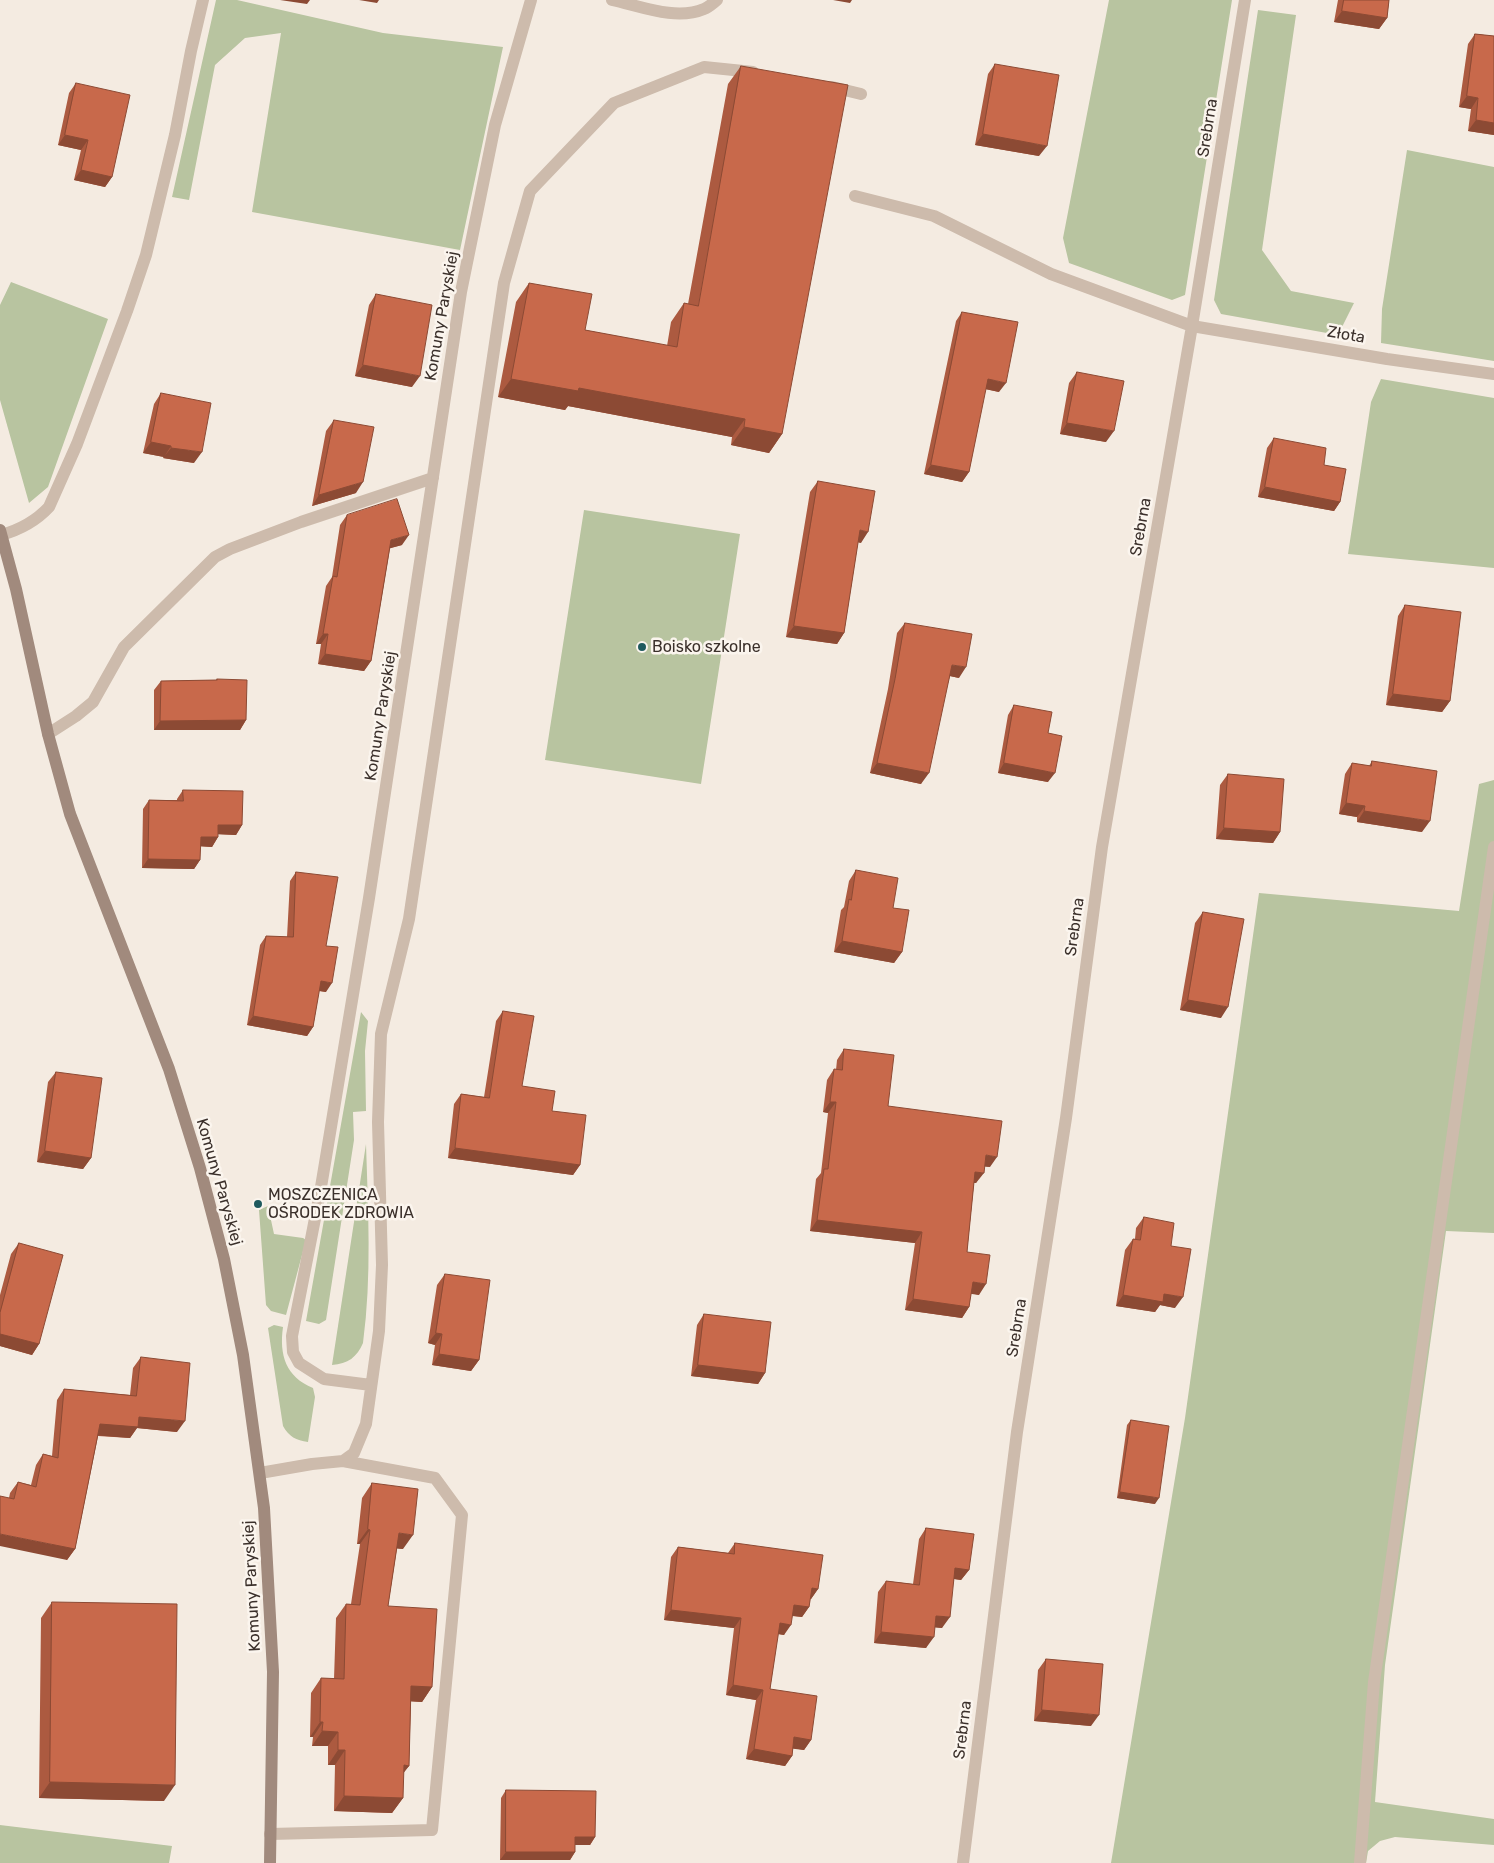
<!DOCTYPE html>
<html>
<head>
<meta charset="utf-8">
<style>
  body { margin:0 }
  canvas { display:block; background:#f4ebe1 }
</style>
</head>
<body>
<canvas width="1494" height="1863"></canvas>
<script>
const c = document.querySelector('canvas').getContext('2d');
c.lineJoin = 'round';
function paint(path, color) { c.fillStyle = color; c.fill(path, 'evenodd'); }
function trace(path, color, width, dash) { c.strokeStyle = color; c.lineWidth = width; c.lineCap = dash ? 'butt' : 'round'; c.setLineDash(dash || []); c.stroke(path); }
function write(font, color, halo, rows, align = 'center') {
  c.font = font + ' Rubik,sans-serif'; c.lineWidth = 5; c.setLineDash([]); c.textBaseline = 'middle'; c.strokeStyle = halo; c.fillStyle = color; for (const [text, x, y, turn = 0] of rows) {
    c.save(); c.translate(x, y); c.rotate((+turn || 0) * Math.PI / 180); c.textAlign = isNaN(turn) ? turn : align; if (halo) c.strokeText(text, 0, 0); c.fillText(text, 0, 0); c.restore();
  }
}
const green = new Path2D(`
  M 216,0 L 237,0 L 383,33 L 503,47 L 460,250 L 252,212 L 281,33 L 245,38 L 215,65 L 189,200 L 172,197 Z
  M 1109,0 L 1232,0 L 1185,295 L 1172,300 L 1069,263 L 1063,238 Z
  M 1258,10 L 1296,15 L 1262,250 L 1291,291 L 1354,303 L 1338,335 L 1221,314 L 1214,300 Z
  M 1407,150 L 1494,167 L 1494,361 L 1381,343 L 1382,309 Z
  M 11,282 L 108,319 L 48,487 L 29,503 L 0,400 L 0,305 Z
  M 1381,379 L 1494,398 L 1494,568 L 1348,554 L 1371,402 Z
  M 584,510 L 740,534 L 701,784 L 545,760 Z
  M 1494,780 L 1494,1233 L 1446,1231 L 1385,1665 L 1375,1802 L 1494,1819 L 1494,1845 L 1395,1837 L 1380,1841 L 1368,1851 L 1366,1863 L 1111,1863 L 1185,1418 L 1259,893 L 1459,911 L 1479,784 Z
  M 361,1012 L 368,1021 L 365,1051 L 366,1111 L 353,1112 L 354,1140 L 326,1320 L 319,1324 L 306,1321 Z
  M 366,1144 C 368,1210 372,1276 363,1343 C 357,1357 348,1364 332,1365 Z
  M 268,1206 L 274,1234 L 303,1238 L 306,1240 L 286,1315 L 271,1311 L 266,1305 L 259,1210 Z
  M 274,1325 L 283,1327 C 279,1355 286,1377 313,1388 L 315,1397 L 308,1442 C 296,1440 289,1437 283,1426 L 268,1328 Z
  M 0,1825 L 172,1846 L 169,1863 L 0,1863 Z`);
const lane = new Path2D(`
  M 612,0 C 640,6 676,21 704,9 C 709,7 713,3 717,0
  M 832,87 L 861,94
  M 1,535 C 19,530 36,521 49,507 L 77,444 L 127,311 L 146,255 L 175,135 L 191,51 L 203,0
  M 48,734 L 76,716 L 93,702 L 124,647 L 215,557 L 230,549 L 301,522 L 433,478
  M 371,1385 L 324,1379 L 299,1363 L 293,1352 L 292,1336 L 320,1193 L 369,898 L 461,292 L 495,125 L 531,0
  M 260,1473 L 312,1464 L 343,1461 L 354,1453 L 366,1424 L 379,1331 L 382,1265 L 378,1122 L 381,1034 L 409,919 L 504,283 L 530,191 L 614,103 L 704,67 L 753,72
  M 270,1834 L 432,1830 L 462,1515 L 435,1478 L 343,1461
  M 1360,1863 L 1374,1682 L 1494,847`);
const street = new Path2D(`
  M 855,196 L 934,216 L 1051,274 L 1192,326 L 1387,359 L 1494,374
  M 963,1863 L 1017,1432 L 1066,1118 L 1102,847 L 1192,326 L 1245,0`);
const secondary = new Path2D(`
  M 0,530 L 16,589 L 48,734 L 70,814 L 169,1069 L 200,1168 L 224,1259 L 243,1355 L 264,1508 L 273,1672 L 270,1863`);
const wall = new Path2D(`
  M 1338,0 L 1389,0 L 1387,18 L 1379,29 L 1334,22 Z
  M 1475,34 L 1494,36 L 1494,135 L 1468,131 L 1471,109 L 1459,107 L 1468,44 Z
  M 995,64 L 1039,156 L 975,145 L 988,74 Z
  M 741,66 L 782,434 L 769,453 L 731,445 L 732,437 L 568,406 L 565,410 L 498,397 L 516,302 L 529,283 L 585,330 L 667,346 L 671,322 L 684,303 L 688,304 L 728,84 Z
  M 76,83 L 112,177 L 105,187 L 74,180 L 81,150 L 58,145 L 69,93 Z
  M 376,294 L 412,387 L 355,376 L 369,305 Z
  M 962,312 L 999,392 L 985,389 L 969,472 L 962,482 L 924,474 L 956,321 Z
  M 1077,372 L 1106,442 L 1060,434 L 1069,383 Z
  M 161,393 L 194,463 L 163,458 L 164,457 L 143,453 L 154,404 Z
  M 334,420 L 356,493 L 312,506 L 326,431 Z
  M 1274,438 L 1324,465 L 1340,502 L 1334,511 L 1258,497 L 1267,448 Z
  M 818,481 L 861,543 L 858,542 L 844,633 L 837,644 L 786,637 L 810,492 Z
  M 347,515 L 402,545 L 390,548 L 371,661 L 364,671 L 318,664 L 321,644 L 316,644 L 326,586 L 332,577 L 340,525 Z
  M 1405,605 L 1450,701 L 1442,712 L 1386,705 L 1398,616 Z
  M 905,623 L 959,678 L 950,676 L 921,784 L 870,773 L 888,689 L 897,633 Z
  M 217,679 L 246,720 L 240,730 L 154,730 L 154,690 L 161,681 L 216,680 Z
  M 1014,705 L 1048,733 L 1048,782 L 998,773 L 1008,715 Z
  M 1372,761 L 1422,832 L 1357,822 L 1357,817 L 1339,814 L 1345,774 L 1352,763 L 1369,766 Z
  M 1228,774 L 1280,832 L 1273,843 L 1216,839 L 1220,785 Z
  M 183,790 L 242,825 L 236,835 L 218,834 L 218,837 L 212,847 L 200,846 L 200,860 L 194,869 L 142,868 L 143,809 L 149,800 L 177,800 L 177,799 Z
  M 856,870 L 893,908 L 902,952 L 894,963 L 834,952 L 841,910 L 844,907 L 849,881 Z
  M 296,872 L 326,946 L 326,992 L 319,991 L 313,1027 L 307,1036 L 247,1025 L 260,945 L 266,936 L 287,937 L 290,881 Z
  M 1203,912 L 1221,1018 L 1180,1010 L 1195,923 Z
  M 503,1011 L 522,1086 L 580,1165 L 573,1175 L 448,1158 L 454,1104 L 461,1094 L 484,1097 L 496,1021 Z
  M 844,1049 L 888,1106 L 990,1167 L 984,1166 L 976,1183 L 974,1183 L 967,1252 L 979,1295 L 971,1293 L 969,1307 L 962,1318 L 905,1310 L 915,1243 L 810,1231 L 816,1179 L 821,1173 L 828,1113 L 823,1112 L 827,1080 L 834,1069 L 836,1070 L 837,1060 Z
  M 56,1072 L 91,1158 L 83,1169 L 37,1162 L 48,1082 Z
  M 1144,1217 L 1171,1246 L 1175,1308 L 1160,1305 L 1155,1312 L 1116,1306 L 1125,1250 L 1133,1239 L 1135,1239 L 1136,1228 Z
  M 19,1243 L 39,1344 L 32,1355 L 0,1346 L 0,1295 L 11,1254 Z
  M 445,1274 L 479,1360 L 471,1371 L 432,1365 L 435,1345 L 428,1343 L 437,1285 Z
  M 704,1314 L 765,1373 L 758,1384 L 691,1376 L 697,1325 Z
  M 141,1357 L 177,1432 L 137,1428 L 130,1438 L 98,1436 L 75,1549 L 67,1560 L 9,1498 L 10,1493 L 18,1482 L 31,1485 L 36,1465 L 43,1454 L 52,1456 L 57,1400 L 64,1389 L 130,1395 L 133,1368 Z
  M 1131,1420 L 1155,1504 L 1117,1498 L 1127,1425 Z
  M 372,1483 L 403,1549 L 397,1548 L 388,1606 L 432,1687 L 422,1702 L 411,1701 L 409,1766 L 403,1773 L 403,1798 L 392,1813 L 334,1811 L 335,1765 L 328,1765 L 328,1746 L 312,1746 L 313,1737 L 310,1737 L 311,1693 L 321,1678 L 334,1679 L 336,1618 L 346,1604 L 351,1604 L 360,1544 L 357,1544 L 362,1498 Z
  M 926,1528 L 969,1570 L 961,1580 L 954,1579 L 942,1628 L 935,1627 L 926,1648 L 874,1643 L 878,1592 L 886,1581 L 913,1584 L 919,1539 Z
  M 735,1543 L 818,1589 L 811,1599 L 810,1599 L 809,1607 L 802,1617 L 792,1616 L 784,1635 L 778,1634 L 770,1689 L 811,1740 L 804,1750 L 793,1748 L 792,1756 L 785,1766 L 746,1759 L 756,1700 L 726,1695 L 734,1628 L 664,1620 L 671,1557 L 678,1547 L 728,1553 Z
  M 52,1602 L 164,1801 L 39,1798 L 41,1618 Z
  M 1046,1659 L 1091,1726 L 1034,1721 L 1038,1670 Z
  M 506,1790 L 595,1837 L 590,1845 L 575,1845 L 575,1852 L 570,1860 L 500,1860 L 501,1798 Z`);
const shadedWall = new Path2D(`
  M 280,0 L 310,0 L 307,4 Z
  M 359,0 L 379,0 L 377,3 Z
  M 833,0 L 852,0 L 850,3 Z
  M 1342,11 L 1387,18 L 1379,29 L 1334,22 Z
  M 1467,96 L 1478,98 L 1471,109 L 1459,107 Z
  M 1476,120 L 1494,123 L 1494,135 L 1468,131 Z
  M 983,134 L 1047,146 L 1039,156 L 975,145 Z
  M 65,135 L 88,140 L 81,150 L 58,145 Z
  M 81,170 L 112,177 L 105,187 L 74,180 Z
  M 363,365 L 420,376 L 412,387 L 355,376 Z
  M 511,379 L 579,388 L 745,419 L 732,437 L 568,406 L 565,410 L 498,397 Z
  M 988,379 L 1006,383 L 999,392 L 981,388 Z
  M 1067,423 L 1114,431 L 1106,442 L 1060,434 Z
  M 744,427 L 782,434 L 769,453 L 731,445 Z
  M 151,442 L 171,446 L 164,457 L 143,453 Z
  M 171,448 L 202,452 L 194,463 L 163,458 Z
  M 931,465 L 969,472 L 962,482 L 924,474 Z
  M 363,482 L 356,493 L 312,506 L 319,495 Z
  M 1265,487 L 1340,502 L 1334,511 L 1258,497 Z
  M 860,530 L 868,532 L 861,543 L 853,541 Z
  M 409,535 L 402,545 L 384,550 L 391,540 Z
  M 794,626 L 844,633 L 837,644 L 786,637 Z
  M 323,634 L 328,634 L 321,644 L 316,644 Z
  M 325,654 L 371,661 L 364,671 L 318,664 Z
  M 952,665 L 966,667 L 959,678 L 945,675 Z
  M 1393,694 L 1450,701 L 1442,712 L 1386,705 Z
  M 246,720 L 240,730 L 154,730 L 160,721 Z
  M 877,763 L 929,773 L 921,784 L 870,773 Z
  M 1004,763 L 1055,773 L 1048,782 L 998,773 Z
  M 1346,803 L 1365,806 L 1357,817 L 1339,814 Z
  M 1364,811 L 1430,821 L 1422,832 L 1357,822 Z
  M 218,825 L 242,825 L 236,835 L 212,834 Z
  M 1224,828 L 1280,832 L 1273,843 L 1216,839 Z
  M 201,837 L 218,837 L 212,847 L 194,846 Z
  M 148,859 L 200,860 L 194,869 L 142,868 Z
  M 842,941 L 902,952 L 894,963 L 834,952 Z
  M 321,981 L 332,983 L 326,992 L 314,990 Z
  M 1188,1000 L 1228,1007 L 1221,1018 L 1180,1010 Z
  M 253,1016 L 313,1027 L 307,1036 L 247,1025 Z
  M 830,1102 L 836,1102 L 828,1113 L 823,1112 Z
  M 455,1148 L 580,1165 L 573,1175 L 448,1158 Z
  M 45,1151 L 91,1158 L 83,1169 L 37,1162 Z
  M 986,1155 L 997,1157 L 990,1167 L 978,1166 Z
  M 975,1172 L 984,1173 L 976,1183 L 968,1182 Z
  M 817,1220 L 922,1232 L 915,1243 L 810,1231 Z
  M 973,1282 L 986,1284 L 979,1295 L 965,1293 Z
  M 1164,1294 L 1183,1297 L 1175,1308 L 1160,1305 L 1155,1312 L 1116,1306 L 1123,1295 Z
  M 913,1299 L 969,1307 L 962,1318 L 905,1310 Z
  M 436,1333 L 442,1334 L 435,1345 L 428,1343 Z
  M 0,1334 L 39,1344 L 32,1355 L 0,1346 Z
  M 439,1354 L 479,1360 L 471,1371 L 432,1365 Z
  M 698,1365 L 765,1373 L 758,1384 L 691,1376 Z
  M 139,1417 L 185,1421 L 177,1432 L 137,1428 L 130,1438 L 92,1435 L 100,1424 Z
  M 1120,1492 L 1159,1498 L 1155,1504 L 1117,1498 Z
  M 368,1529 L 370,1530 L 360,1544 L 357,1544 Z
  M 399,1533 L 413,1535 L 403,1549 L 389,1548 Z
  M 0,1534 L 75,1549 L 67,1560 L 0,1546 Z
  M 955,1568 L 969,1570 L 961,1580 L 948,1578 Z
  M 812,1588 L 818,1589 L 811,1599 L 805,1598 Z
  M 794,1605 L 809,1607 L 802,1617 L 787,1615 Z
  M 671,1610 L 741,1618 L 734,1628 L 664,1620 Z
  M 936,1616 L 950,1617 L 942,1628 L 929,1627 Z
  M 780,1623 L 791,1625 L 784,1635 L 773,1633 Z
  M 881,1632 L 934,1637 L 926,1648 L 874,1643 Z
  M 733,1685 L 763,1690 L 756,1700 L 726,1695 Z
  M 411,1686 L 432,1687 L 422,1702 L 401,1701 Z
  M 1042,1710 L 1099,1715 L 1091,1726 L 1034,1721 Z
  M 320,1722 L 323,1722 L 313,1737 L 310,1737 Z
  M 322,1731 L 338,1732 L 328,1746 L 312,1746 Z
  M 794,1737 L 811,1740 L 804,1750 L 787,1748 Z
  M 754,1749 L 792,1756 L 785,1766 L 746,1759 Z
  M 338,1750 L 345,1750 L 335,1765 L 328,1765 Z
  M 404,1765 L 409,1766 L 398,1780 Z
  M 50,1782 L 175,1785 L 164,1801 L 39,1798 Z
  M 344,1796 L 403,1798 L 392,1813 L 334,1811 Z
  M 575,1837 L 595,1837 L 590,1845 L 569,1845 Z
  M 506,1852 L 575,1852 L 570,1860 L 500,1860 Z`);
const building = new Path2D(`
  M 1344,0 L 1389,0 L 1387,18 L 1342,11 Z
  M 1475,34 L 1494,36 L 1494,123 L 1476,120 L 1478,98 L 1467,96 Z
  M 995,64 L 1059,75 L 1047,146 L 983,134 Z
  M 741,66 L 848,85 L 782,434 L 744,427 L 745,419 L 579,388 L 578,391 L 511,379 L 529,283 L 592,294 L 585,330 L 677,347 L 684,303 L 698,306 Z
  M 76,83 L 130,95 L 112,177 L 81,170 L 88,140 L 65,135 Z
  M 376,294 L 432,305 L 420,376 L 363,365 Z
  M 962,312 L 1018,322 L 1006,383 L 988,379 L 969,472 L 931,465 Z
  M 1077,372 L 1124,381 L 1114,431 L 1067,423 Z
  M 161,393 L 211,403 L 202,452 L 171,448 L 171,446 L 151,442 Z
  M 334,420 L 374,427 L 363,482 L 319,495 Z
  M 1274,438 L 1326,448 L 1324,465 L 1346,469 L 1340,502 L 1265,487 Z
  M 818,481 L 875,491 L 868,532 L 860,530 L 844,633 L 794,626 Z
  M 397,499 L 409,535 L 391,540 L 371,661 L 325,654 L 328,634 L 323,634 L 333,576 L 337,577 L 347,515 Z
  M 1405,605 L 1461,612 L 1450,701 L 1393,694 Z
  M 905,623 L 972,634 L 966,667 L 952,665 L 929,773 L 877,763 L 895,679 Z
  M 217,679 L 247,680 L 246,720 L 160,721 L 161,681 L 217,680 Z
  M 1014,705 L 1052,712 L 1048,733 L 1062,736 L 1055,773 L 1004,763 Z
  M 1372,761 L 1437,771 L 1430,821 L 1364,811 L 1365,806 L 1346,803 L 1352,763 L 1371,766 Z
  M 1228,774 L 1284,779 L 1280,832 L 1224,828 Z
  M 183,790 L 243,791 L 242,825 L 218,825 L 218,837 L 201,837 L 200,860 L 148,859 L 149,800 L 183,801 Z
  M 856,870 L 898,878 L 893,908 L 909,910 L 902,952 L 842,941 L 849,899 L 851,900 Z
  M 296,872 L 338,877 L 326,946 L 338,947 L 332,983 L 321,981 L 313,1027 L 253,1016 L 266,936 L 293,937 Z
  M 1203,912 L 1244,919 L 1228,1007 L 1188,1000 Z
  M 503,1011 L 534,1016 L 522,1086 L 555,1091 L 552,1111 L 586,1115 L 580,1165 L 455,1148 L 461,1094 L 489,1098 Z
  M 844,1049 L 894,1055 L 888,1106 L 1002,1121 L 997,1157 L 986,1155 L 984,1173 L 975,1172 L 967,1252 L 990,1255 L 986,1284 L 973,1282 L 969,1307 L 913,1299 L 922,1232 L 817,1220 L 824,1169 L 828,1169 L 836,1102 L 830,1102 L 834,1069 L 842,1070 Z
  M 56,1072 L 102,1078 L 91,1158 L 45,1151 Z
  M 1144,1217 L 1174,1223 L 1171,1246 L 1191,1249 L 1183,1297 L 1164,1294 L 1163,1302 L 1123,1295 L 1133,1239 L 1140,1240 Z
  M 19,1243 L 63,1255 L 39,1344 L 0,1334 L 0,1313 Z
  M 445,1274 L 490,1280 L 479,1360 L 439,1354 L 442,1334 L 436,1333 Z
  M 704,1314 L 771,1322 L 765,1373 L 698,1365 Z
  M 141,1357 L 190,1363 L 185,1421 L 139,1417 L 138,1427 L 100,1424 L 75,1549 L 0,1534 L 0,1496 L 14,1499 L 18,1482 L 36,1487 L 43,1454 L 58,1458 L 64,1389 L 136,1396 Z
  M 1131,1420 L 1169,1426 L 1159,1498 L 1120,1492 Z
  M 372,1483 L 418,1489 L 413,1535 L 399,1533 L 388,1606 L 437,1609 L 432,1687 L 411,1686 L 409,1766 L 404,1765 L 403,1798 L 344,1796 L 345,1750 L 338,1750 L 338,1732 L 322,1731 L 323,1722 L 320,1722 L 321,1678 L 344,1679 L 346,1604 L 360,1605 L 370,1530 L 368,1529 Z
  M 926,1528 L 974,1534 L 969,1570 L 955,1568 L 950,1617 L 936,1616 L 934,1637 L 881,1632 L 886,1581 L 919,1585 Z
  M 735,1543 L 823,1555 L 818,1589 L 812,1588 L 809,1607 L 794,1605 L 791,1625 L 780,1623 L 770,1689 L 817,1696 L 811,1740 L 794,1737 L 792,1756 L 754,1749 L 763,1690 L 733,1685 L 741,1618 L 671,1610 L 678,1547 L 734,1554 Z
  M 52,1602 L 177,1604 L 175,1785 L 50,1782 Z
  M 1046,1659 L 1103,1664 L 1099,1715 L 1042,1710 Z
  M 506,1790 L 596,1791 L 595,1837 L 575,1837 L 575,1852 L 506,1852 Z`);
const markers = [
  [642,647,5,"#1f5a5e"],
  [258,1204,5,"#1f5a5e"]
];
const streetNames = [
  ["Srebrna",1208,128,-81],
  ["Komuny Paryskiej",442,316,-80],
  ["Złota",1346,335,10],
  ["Srebrna",1141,527,-80],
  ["Komuny Paryskiej",381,716,-81],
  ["Srebrna",1075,927,-82],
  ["Komuny Paryskiej",219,1182,74],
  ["Srebrna",1017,1328,-81],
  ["Komuny Paryskiej",252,1586,-93],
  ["Srebrna",963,1730,-83]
];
const poiNames = [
  ["Boisko szkolne",652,647],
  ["MOSZCZENICA",268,1195],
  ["OŚRODEK ZDROWIA",268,1213]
];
paint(green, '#b8c4a0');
trace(lane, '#cdbbac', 12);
trace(street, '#cdbbac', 12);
trace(secondary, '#a18a7d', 12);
paint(wall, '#ac5a40');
paint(shadedWall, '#8c4a34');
paint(building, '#c8694b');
trace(building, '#8c4a34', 1);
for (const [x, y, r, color] of markers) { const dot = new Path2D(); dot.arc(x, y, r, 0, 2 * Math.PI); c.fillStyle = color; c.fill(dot); trace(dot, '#fbf5ee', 2); }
write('16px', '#3b302b', '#fbf5ee', streetNames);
write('16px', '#3b302b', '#fbf5ee', poiNames, 'left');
</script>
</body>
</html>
